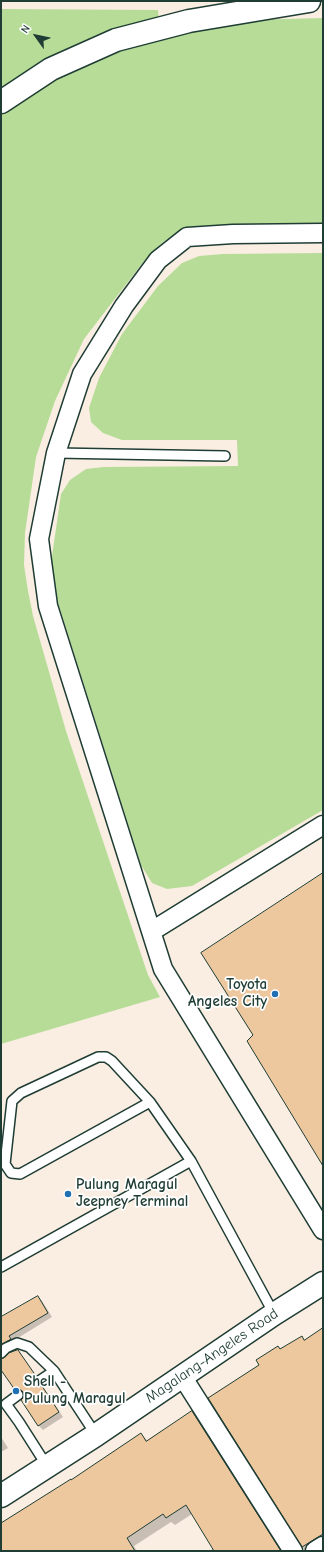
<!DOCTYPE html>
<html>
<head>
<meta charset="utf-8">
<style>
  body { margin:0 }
  #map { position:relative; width:324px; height:1552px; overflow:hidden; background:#faeee2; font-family:"Comic Neue",sans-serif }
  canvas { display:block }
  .frame { position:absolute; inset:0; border:2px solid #1f3d34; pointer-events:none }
  .north { position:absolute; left:16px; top:16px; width:40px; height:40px; -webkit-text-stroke:3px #fff; paint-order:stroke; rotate:303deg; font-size:11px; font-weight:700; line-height:16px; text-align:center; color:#1f3d34 }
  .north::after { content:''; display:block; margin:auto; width:14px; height:18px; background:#1f3d34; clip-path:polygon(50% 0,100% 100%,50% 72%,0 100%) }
</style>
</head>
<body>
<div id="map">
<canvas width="324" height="1552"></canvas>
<div class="frame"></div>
<div class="north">N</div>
</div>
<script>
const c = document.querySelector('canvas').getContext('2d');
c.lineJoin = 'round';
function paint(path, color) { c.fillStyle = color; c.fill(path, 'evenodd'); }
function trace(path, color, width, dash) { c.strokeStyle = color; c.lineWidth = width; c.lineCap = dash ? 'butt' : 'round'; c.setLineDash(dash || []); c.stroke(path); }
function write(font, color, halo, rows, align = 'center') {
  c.font = font + ' "Comic Neue",sans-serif'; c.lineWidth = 3.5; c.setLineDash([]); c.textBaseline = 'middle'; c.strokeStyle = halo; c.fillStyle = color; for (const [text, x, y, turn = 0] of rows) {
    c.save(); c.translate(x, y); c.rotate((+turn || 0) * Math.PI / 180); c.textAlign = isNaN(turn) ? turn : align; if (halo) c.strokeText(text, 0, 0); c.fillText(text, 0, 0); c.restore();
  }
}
const green = new Path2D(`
  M 1,9 L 158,10 L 159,20 L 117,30 L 43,61 L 1,89 Z
  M 323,18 L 323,224 L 235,224 L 199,227 L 179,234 L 163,242 L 144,261 L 84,339 L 55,401 L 36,457 L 25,533 L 24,565 L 28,591 L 33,616 L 66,731 L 148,975 L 160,997 L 1,1044 L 1,109 L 47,79 L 145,37 L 247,20 Z
  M 323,253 L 323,810 L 192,886 L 167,889 L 152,883 L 141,865 L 54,590 L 50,570 L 61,494 L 70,480 L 86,469 L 104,467 L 238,466 L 237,440 L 122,440 L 103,433 L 91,422 L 89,408 L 99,378 L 122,334 L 158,286 L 182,263 L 199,256 L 223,254 Z`);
const shadow = new Path2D(`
  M 38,1297 L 42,1301 L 52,1317 L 13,1341 L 1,1353 L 1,1318 Z
  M 323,1330 L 323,1546 L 317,1551 L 304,1551 L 261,1365 L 302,1337 L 305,1341 Z
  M 18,1351 L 39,1381 L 37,1383 L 38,1387 L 42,1387 L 46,1392 L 63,1417 L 43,1430 L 38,1425 L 25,1397 L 24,1393 L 20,1394 L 15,1389 L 2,1369 L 1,1370 L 1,1360 Z
  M 192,1412 L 199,1420 L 282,1551 L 209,1551 L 214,1548 L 192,1514 L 175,1525 L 171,1522 L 134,1546 L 137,1551 L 1,1551 L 1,1524 L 71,1481 L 141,1434 L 148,1441 Z
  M 1,1437 L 8,1448 L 1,1452 Z`);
const building = new Path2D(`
  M 323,873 L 323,1166 L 247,1041 L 253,1035 L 201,953 Z
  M 38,1296 L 48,1313 L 9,1336 L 11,1339 L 1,1345 L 1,1317 Z
  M 323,1328 L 323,1534 L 302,1547 L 208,1398 L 259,1365 L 256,1360 L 278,1346 L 280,1349 L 302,1336 L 304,1340 Z
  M 18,1350 L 36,1376 L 34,1379 L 34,1384 L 37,1386 L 42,1386 L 59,1412 L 38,1426 L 21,1400 L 24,1397 L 23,1392 L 20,1389 L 15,1390 L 1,1370 L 1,1359 L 5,1357 L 9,1353 Z
  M 192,1411 L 281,1551 L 214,1551 L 186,1505 L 166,1518 L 163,1514 L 127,1538 L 135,1551 L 1,1551 L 1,1523 L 71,1479 L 71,1480 L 141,1433 L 146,1441 Z`);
const lane = new Path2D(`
  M 56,453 L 225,456
  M 150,1102 L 112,1061 L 106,1057 L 98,1057 L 21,1093 L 12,1101 L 5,1164 L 11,1173 L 20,1174 L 150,1102 L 191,1161 L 274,1314
  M 1,1267 L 191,1161
  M 1,1353 L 6,1348 L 17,1343 L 29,1347 L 54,1371
  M 39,1381 L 54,1371 L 96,1435
  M 18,1395 L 6,1404 L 19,1422 L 47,1466`);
const street = new Path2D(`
  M 323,233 L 233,234 L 187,237 L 158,260 L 124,306 L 82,374 L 56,453 L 39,539 L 48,606 L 163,969 L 323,1230
  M 152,931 L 323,825
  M 182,1376 L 293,1551
  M 315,1551 L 323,1546`);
const secondary = new Path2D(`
  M 1,1496 L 96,1435 L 274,1314 L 323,1283`);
const highway = new Path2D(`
  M 1,102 L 51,69 L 116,40 L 189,21 L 309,1`);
const markers = [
  [275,994,4,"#1f6fb2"],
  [68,1194,4,"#1f6fb2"],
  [16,1391,4,"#1f6fb2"]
];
const poiNames = [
  ["Toyota",267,985,"right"],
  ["Angeles City",267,1002,"right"],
  ["Pulung Maragul",76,1185],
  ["Jeepney Terminal",76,1202],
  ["Shell -",24,1382],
  ["Pulung Maragul",24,1399]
];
const streetNames = [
  ["Magalang-Angeles Road",212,1356,-34]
];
paint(green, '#b6dc97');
paint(shadow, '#0003');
paint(building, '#edc79d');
trace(building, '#1f3d34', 1);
trace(lane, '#1f3d34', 12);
trace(street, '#1f3d34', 21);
trace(secondary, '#1f3d34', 25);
trace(highway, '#1f3d34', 25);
trace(lane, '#fff', 9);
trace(street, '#fff', 18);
trace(secondary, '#fff', 22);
trace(highway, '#fff', 22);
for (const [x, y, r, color] of markers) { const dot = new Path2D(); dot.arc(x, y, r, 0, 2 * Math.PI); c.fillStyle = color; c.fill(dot); trace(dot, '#fff', 1.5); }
write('bold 15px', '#1f3d34', '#fff', poiNames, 'left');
write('15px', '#1f3d34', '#fff', streetNames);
</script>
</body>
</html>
